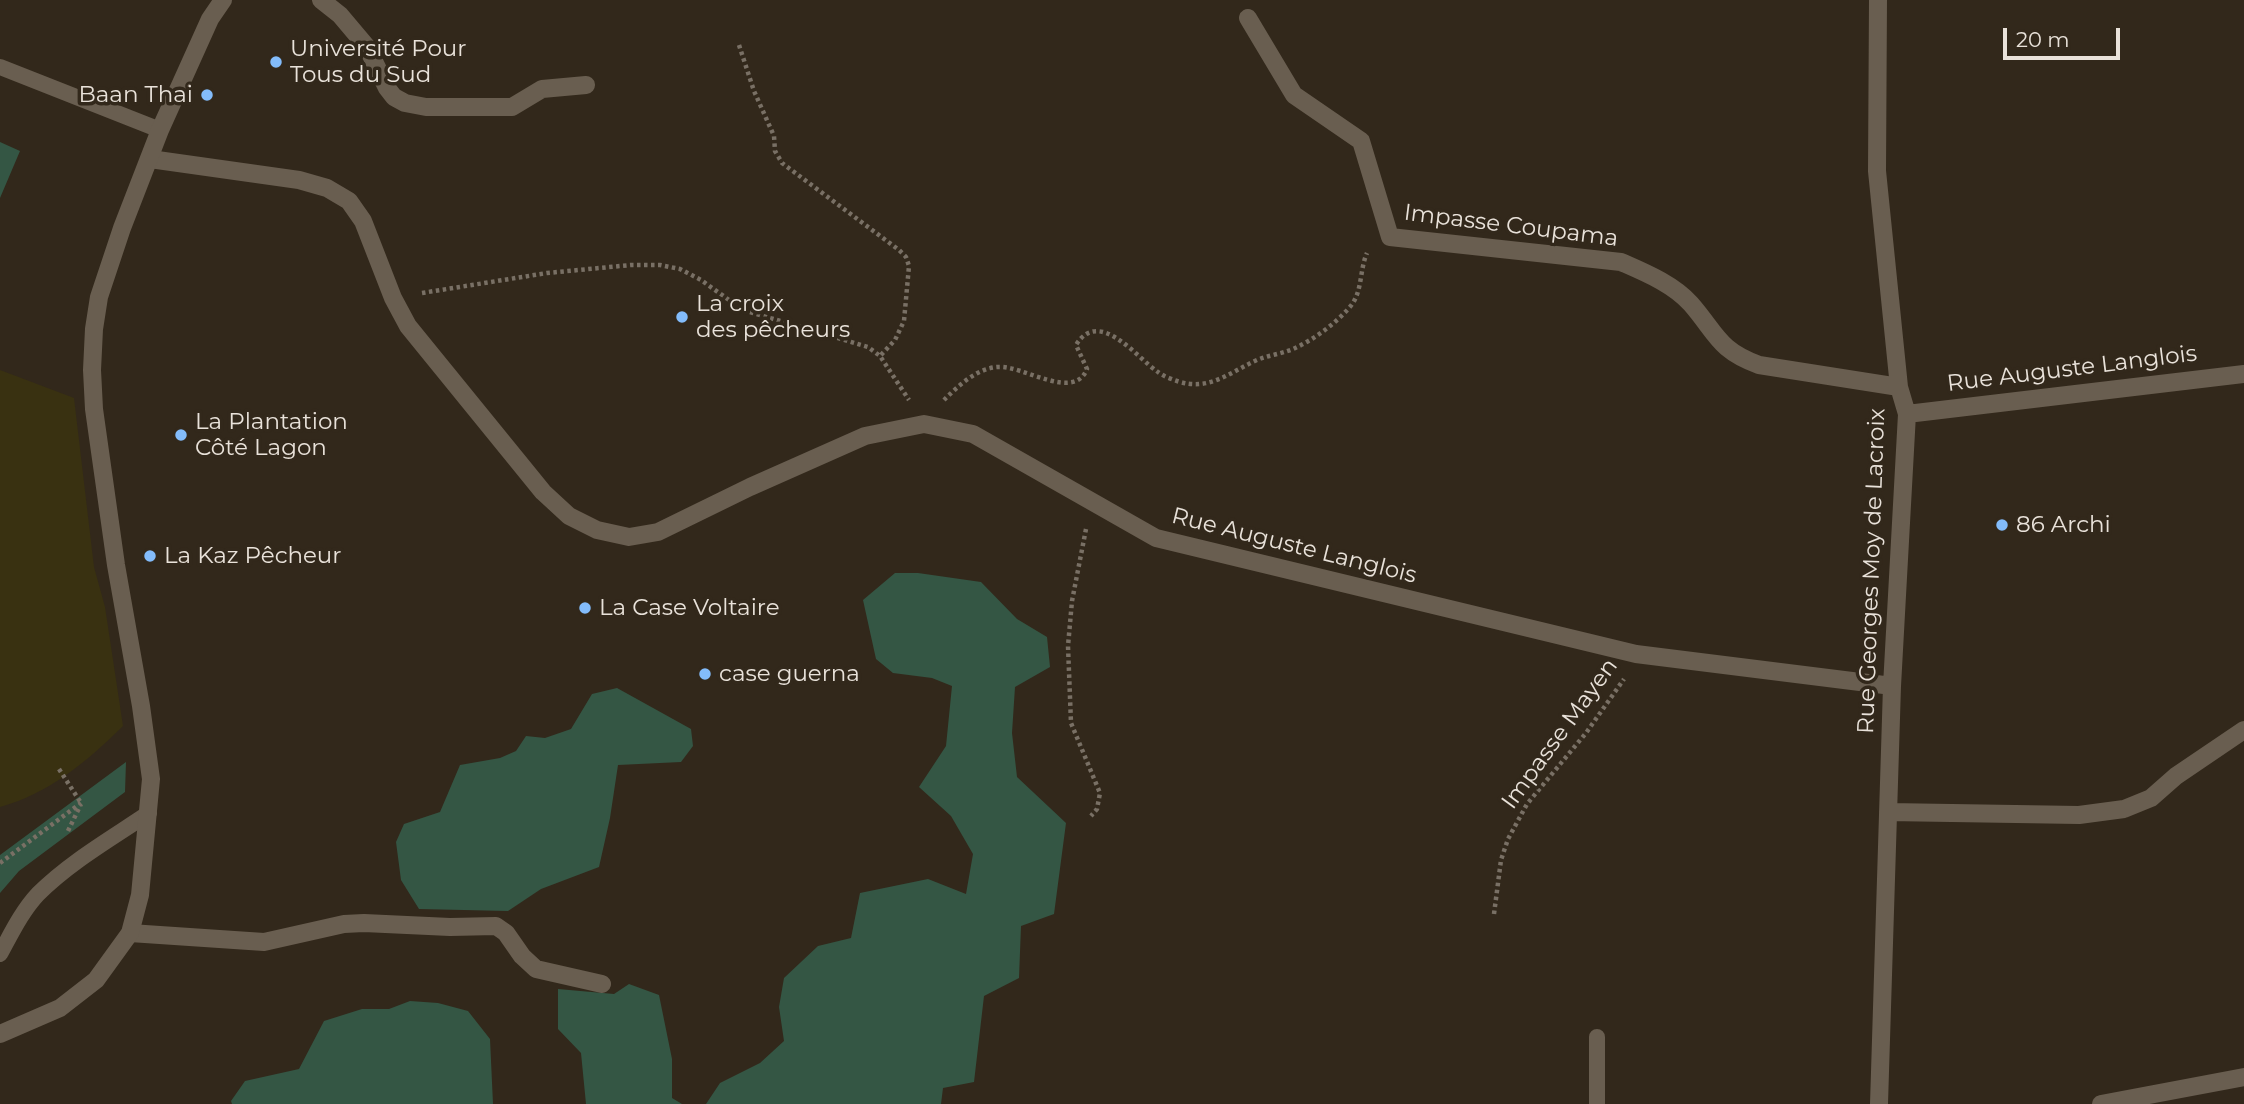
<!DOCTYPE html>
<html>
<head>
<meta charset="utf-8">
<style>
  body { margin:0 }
  #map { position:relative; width:2244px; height:1104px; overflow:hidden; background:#32281b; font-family:Montserrat,sans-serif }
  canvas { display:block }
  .scale { position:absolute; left:2003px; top:28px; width:117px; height:32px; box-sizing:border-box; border:4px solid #e9e2da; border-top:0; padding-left:9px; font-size:21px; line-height:24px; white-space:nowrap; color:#e9e2da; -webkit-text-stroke:5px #32281b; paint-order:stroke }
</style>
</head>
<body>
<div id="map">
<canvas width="2244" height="1104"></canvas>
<div class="scale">20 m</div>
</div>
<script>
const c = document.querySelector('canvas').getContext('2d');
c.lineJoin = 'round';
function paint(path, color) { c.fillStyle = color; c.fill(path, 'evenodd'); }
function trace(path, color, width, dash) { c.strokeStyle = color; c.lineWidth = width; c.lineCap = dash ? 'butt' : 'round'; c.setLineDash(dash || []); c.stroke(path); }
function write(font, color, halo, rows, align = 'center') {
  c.font = font + ' Montserrat,sans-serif'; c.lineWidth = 7; c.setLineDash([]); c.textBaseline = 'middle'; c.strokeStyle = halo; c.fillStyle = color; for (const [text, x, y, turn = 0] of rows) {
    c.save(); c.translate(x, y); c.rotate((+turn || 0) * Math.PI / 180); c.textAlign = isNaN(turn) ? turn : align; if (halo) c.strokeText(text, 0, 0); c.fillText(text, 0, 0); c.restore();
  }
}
const green = new Path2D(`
  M 0,142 L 20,151 L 0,198 Z
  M 895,573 L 918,573 L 981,582 L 1017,619 L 1047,637 L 1050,667 L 1015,687 L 1012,733 L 1017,777 L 1066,823 L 1054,914 L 1021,926 L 1019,978 L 984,996 L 974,1082 L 943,1088 L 941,1104 L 706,1104 L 720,1083 L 760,1063 L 784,1041 L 779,1007 L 784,978 L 818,946 L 851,938 L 860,893 L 928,879 L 966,894 L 973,854 L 951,816 L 919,787 L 946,746 L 952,686 L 932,678 L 893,673 L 876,659 L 863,600 Z
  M 617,688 L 691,729 L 693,746 L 681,762 L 618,765 L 610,818 L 599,867 L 541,889 L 508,911 L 419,909 L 401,880 L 396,842 L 404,824 L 440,812 L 460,765 L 500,758 L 516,751 L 526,736 L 545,738 L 571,729 L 592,694 Z
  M 126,762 L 125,792 L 19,871 L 0,893 L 0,855 Z
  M 629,984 L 659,995 L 672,1059 L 672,1098 L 682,1104 L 586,1104 L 581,1053 L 558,1029 L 558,989 L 614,994 Z
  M 410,1001 L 438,1003 L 468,1011 L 490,1039 L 493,1104 L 232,1104 L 231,1101 L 245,1081 L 299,1069 L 324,1021 L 362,1009 L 389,1009 Z`);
const sand = new Path2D(`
  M 0,370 L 74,398 L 94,567 L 105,607 L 123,726 C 88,761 48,794 0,807 Z`);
const path = new Path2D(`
  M 739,45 L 754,91 L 774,136 L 775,151 L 782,163 L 899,250 L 906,257 L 909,266 L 904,321 L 895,340 L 880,356
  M 422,293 L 547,273 L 631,265 L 660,265 L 680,269 L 701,280 L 743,310 L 868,347 L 880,356 L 909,400
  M 944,400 C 958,386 977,368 998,367 C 1023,365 1074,402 1087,369 L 1076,345 C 1099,307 1137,358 1158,372 C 1163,376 1171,379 1177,381 C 1209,392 1230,372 1257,360 C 1269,355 1281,354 1293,349 C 1313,340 1334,325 1349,308 C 1363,293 1359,271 1367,253
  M 1086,529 L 1072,601 L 1068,646 L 1071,723 L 1100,793 L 1097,809 L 1091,816
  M 59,769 L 81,803
  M 68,831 L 81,804
  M 0,863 L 81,803
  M 1494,914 L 1501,860 L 1508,839 L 1527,804 L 1586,733 L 1624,679`);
const lane = new Path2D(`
  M 0,67 L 160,130
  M 0,954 C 11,934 22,911 38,894 C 70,862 112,838 149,813
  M 1597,1104 L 1597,1037`);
const street = new Path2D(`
  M 321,0 L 340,15 L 367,47 L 387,88 L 394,97 L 405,103 L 426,107 L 512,107 L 542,89 L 586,85
  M 1878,0 L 1877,171 L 1899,387 L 1907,414 L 1892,686 L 1879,1104
  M 1248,18 L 1294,95 L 1361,141 L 1390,237 L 1621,262 C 1646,273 1673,284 1691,304 C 1717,334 1718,350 1759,365 L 1899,387
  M 150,159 L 299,180 L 327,188 L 349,201 L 363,221 L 393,298 L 408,326 L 543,492 L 569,516 L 597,530 L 629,537 L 658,532 L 750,487 L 865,436 L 924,424 L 973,434 L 1156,538 L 1636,654 L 1892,686
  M 1907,414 L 2244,374
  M 1888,812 L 2079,815 L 2124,809 L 2151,798 L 2176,776 L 2244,730
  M 130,933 L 264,942 L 344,924 L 364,923 L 450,927 L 496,926 L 506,933 L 522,956 L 536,969 L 602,984
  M 2101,1104 L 2244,1077`);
const secondary = new Path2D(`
  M 0,1034 L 60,1008 L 96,980 L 130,933 L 140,895 L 151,779 L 141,706 L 116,565 L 94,409 L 92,370 L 94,329 L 99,297 L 122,228 L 160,130 L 210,19 L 223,0`);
const markers = [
  [276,62,7,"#83bcfb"],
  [207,95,7,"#83bcfb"],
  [682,317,7,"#83bcfb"],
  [181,435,7,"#83bcfb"],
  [2002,525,7,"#83bcfb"],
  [150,556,7,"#83bcfb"],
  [585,608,7,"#83bcfb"],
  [705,674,7,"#83bcfb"]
];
const poiNames = [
  ["Université Pour",290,49],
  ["Tous du Sud",290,75],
  ["Baan Thai",193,95,"right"],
  ["La croix",696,304],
  ["des pêcheurs",696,330],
  ["La Plantation",195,422],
  ["Côté Lagon",195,448],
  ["86 Archi",2016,525],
  ["La Kaz Pêcheur",164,556],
  ["La Case Voltaire",599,608],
  ["case guerna",719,674]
];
const streetNames = [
  ["Impasse Coupama",1511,226,7],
  ["Rue Auguste Langlois",2072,369,-7],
  ["Rue Auguste Langlois",1294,546,14],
  ["Rue Georges Moy de Lacroix",1872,571,-88],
  ["Impasse Mayen",1560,734,-54]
];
paint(green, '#345644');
paint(sand, '#393111');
trace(path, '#797065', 4.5, [3.5, 3.5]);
trace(lane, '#695e50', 16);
trace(street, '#695e50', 18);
trace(secondary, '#695e50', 18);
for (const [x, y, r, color] of markers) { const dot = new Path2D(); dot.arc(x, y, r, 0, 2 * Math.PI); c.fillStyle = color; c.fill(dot); trace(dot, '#32281b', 2.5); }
write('23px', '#e9e2da', '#32281b', poiNames, 'left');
write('23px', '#e9e2da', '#32281b', streetNames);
</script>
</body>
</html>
